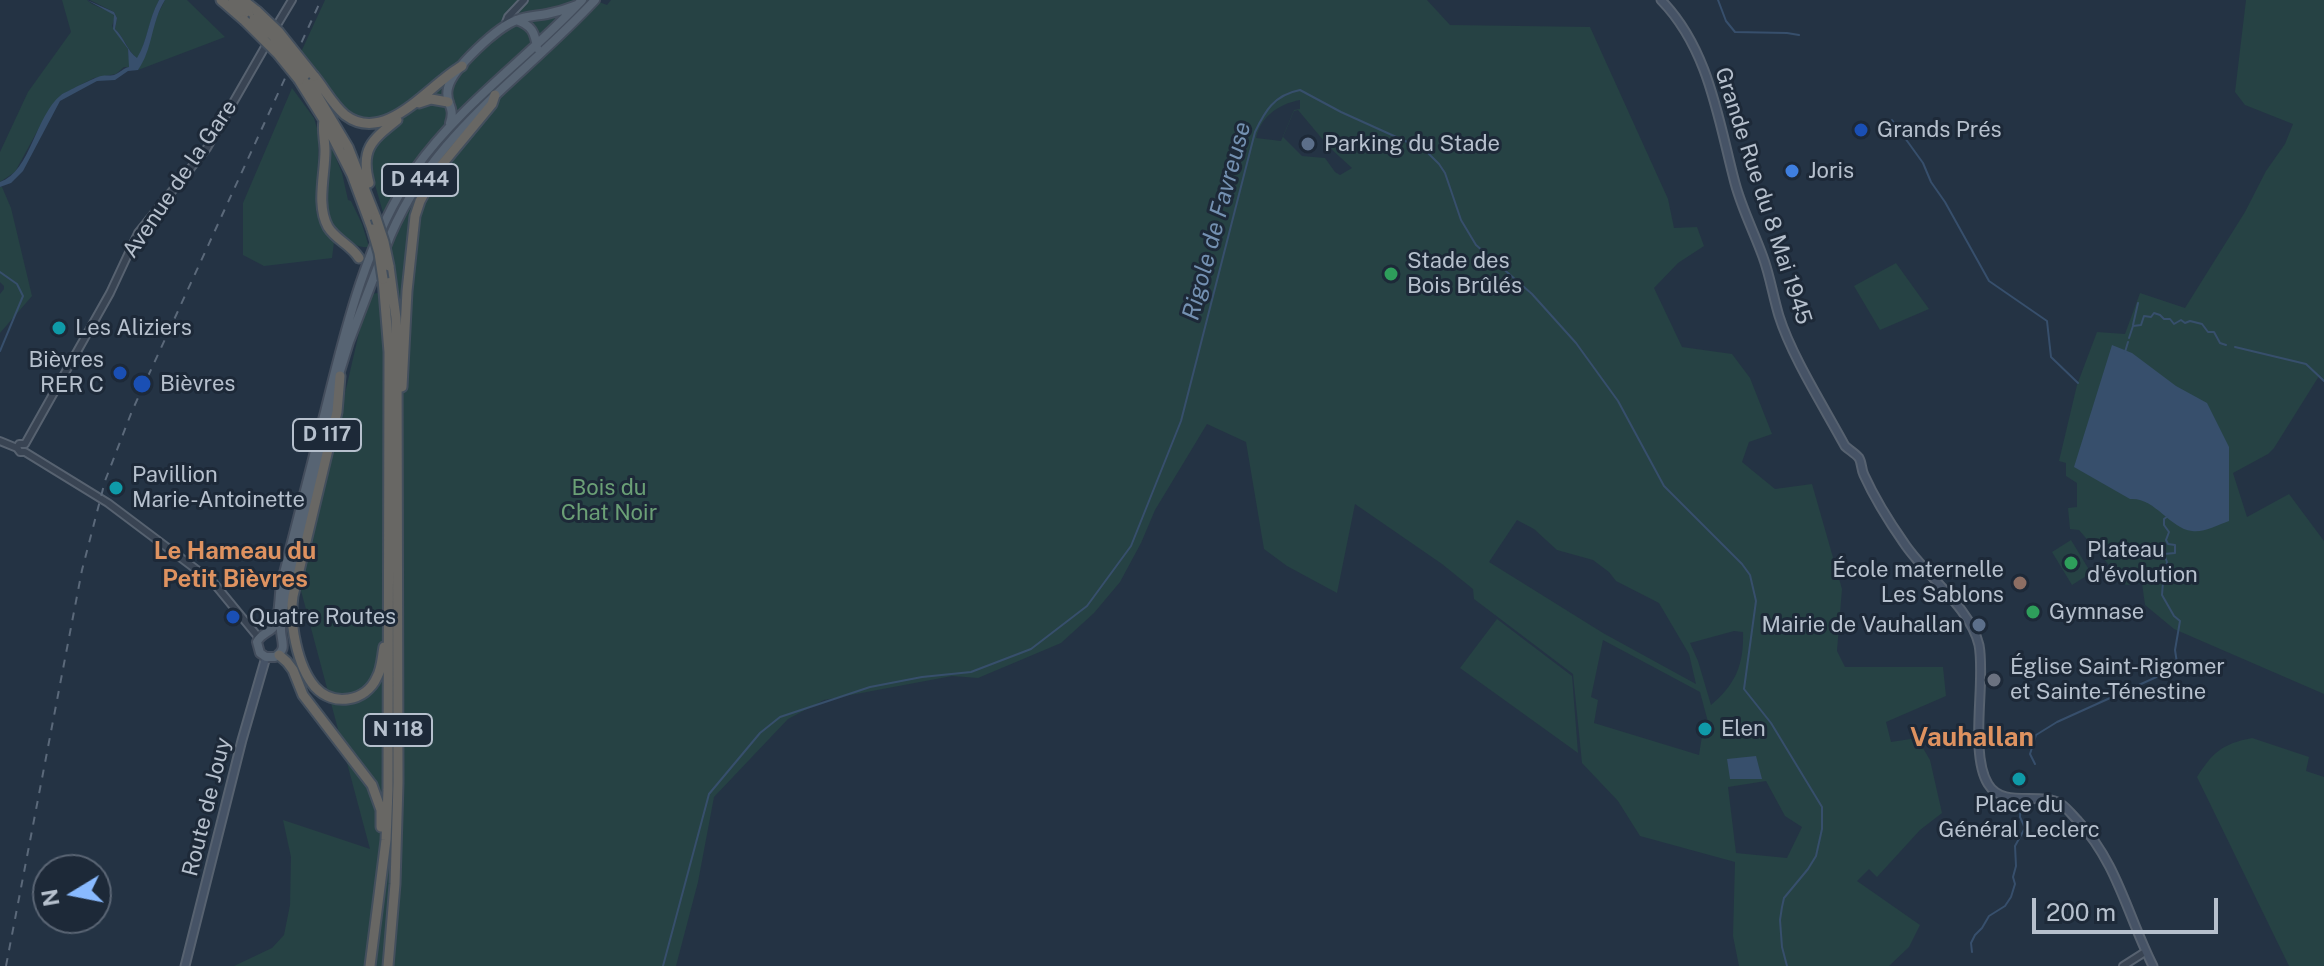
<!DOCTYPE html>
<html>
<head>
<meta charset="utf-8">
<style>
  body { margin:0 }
  #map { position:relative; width:2324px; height:966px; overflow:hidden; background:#243344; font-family:"Public Sans",sans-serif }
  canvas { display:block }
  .north { position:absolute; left:32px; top:854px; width:80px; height:80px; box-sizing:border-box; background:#1d2938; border:2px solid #5a6574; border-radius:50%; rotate:260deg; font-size:22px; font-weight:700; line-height:32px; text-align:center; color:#b6c0cd }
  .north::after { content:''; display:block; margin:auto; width:28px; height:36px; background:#89baff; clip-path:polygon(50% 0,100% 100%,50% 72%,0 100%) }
  .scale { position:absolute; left:2032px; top:898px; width:186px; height:36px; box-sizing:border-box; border:4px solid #b6c0cd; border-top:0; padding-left:10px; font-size:24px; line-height:28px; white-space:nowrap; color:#b6c0cd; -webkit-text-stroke:6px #1d2938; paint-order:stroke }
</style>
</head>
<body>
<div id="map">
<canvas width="2324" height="966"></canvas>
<div class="north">N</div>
<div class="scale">200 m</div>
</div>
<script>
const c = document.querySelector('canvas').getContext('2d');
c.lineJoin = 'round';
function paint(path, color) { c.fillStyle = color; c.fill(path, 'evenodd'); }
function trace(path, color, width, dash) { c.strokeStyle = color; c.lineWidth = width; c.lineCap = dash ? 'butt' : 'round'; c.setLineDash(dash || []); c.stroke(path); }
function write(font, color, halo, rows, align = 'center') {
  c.font = font + ' "Public Sans",sans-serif'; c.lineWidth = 6; c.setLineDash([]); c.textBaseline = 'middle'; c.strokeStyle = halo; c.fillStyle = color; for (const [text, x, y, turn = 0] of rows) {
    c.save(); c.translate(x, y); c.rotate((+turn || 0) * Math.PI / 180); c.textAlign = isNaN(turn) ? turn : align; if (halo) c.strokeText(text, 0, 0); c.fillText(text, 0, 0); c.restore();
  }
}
const green = new Path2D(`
  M 62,0 L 87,0 L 92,4 L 112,13 L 115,17 L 112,26 L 128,49 L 130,67 L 124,67 L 116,74 L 94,78 L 61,95 L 40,126 L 15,172 L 0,182 L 0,152 L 28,92 L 71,32 Z
  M 90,0 L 159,0 C 149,21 147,40 138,59 C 127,51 124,37 115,29 L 117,18 L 114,12 Z
  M 165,0 L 187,0 L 225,37 L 138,70 L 146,54 L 155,20 Z
  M 325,0 L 594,0 L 607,5 L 611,0 L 1427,0 L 1450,25 L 1590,27 L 1668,199 L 1674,228 L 1697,227 L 1704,246 L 1678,263 L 1654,288 L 1682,347 L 1732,354 L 1750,378 L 1772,434 L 1749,442 L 1742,462 L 1775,489 L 1812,484 L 1842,589 L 1837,651 L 1845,667 L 1943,667 L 1946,696 L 1886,722 L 1891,742 L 1917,738 L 1930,760 L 1942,813 L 1920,830 L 1877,877 L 1869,869 L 1857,881 L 1920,925 L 1909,947 L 1889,966 L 1739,966 L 1733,936 L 1735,862 L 1640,836 L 1618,801 L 1582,763 L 1573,674 L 1474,599 L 1473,589 L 1442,564 L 1355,504 L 1337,593 L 1287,566 L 1264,549 L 1246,442 L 1207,424 L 1155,510 L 1141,543 L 1120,582 L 1094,613 L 1061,643 L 978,678 L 952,676 L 824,700 L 788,719 L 714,797 L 698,882 L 676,966 L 234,966 L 272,948 L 284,935 L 290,905 L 291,857 L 283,820 L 370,849 L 300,587 L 368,294 L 379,293 L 392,243 L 368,161 L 378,138 L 375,121 L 358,119 L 345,112 L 301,52 ZM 1300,100 L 1300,109 L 1294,110 L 1281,141 L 1256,138 C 1261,116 1279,104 1300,100 ZM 1298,110 L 1329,147 L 1352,168 L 1340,175 L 1335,172 L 1325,158 L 1302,156 L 1283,137 L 1294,111 ZM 1517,520 L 1534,529 L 1557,550 L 1593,560 L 1609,572 L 1616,581 L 1659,603 L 1689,654 L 1696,684 L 1603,633 L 1489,562 ZM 1734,631 L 1743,632 C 1744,664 1736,684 1711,705 L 1698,661 L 1690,643 ZM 1603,640 L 1700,692 L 1708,722 L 1704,723 L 1699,755 L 1594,723 L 1598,700 L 1591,697 ZM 1766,781 L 1785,816 L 1802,827 L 1787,858 L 1736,853 L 1728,787 Z
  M 2246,0 L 2324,0 L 2324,382 L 2319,376 L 2274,448 L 2268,454 L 2233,473 L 2247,517 L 2289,494 L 2324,541 L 2324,694 L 2174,629 L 2145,605 L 2142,583 L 2126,585 L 2079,530 L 2070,529 L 2068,508 L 2077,507 L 2077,483 L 2066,476 L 2066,463 L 2059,461 L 2077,385 L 2097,332 L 2125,334 L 2140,293 L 2185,308 L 2245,212 L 2266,171 L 2285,144 L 2293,124 L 2245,105 L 2235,92 Z
  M 292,88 L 314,118 L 319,135 L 316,211 L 334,242 L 332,258 L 264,266 L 243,255 L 243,203 Z
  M 331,146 L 342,173 L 348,200 L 351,201 L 362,224 L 369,247 C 360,248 352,244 345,239 C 317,216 330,177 331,146 Z
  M 0,187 L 2,187 L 11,208 L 32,296 L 0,333 L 0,294 L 4,289 L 4,286 L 0,282 Z
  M 1896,263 L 1929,309 L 1880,330 L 1854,286 Z
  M 2071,540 L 2091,573 L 2072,585 L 2052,552 Z
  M 1497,619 L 1572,676 L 1578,753 L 1460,668 Z
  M 2252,738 L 2309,757 L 2306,771 L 2324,777 L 2324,966 L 2289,966 L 2197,777 C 2213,752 2222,744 2252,738 Z`);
const water = new Path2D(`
  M 87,0 L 114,12 L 117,18 L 115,29 C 124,37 127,51 137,58 C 148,40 148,20 159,0 L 165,0 C 151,22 153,49 138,70 L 128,71 L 115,80 L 97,81 L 60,101 L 23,171 L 11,183 L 0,187 L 0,182 C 31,171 35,116 61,95 C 65,92 96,77 101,76 C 105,75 110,76 114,75 C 120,73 123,68 129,67 L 128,49 L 113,29 L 114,15 Z
  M 2112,345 L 2132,353 L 2176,386 L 2207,403 L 2229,447 L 2229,521 C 2218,525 2203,533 2192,531 C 2169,528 2155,497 2130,499 L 2074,467 Z
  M 1756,756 L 1762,779 L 1730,779 L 1727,759 Z`);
const stream = new Path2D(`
  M 1718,0 L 1726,21 L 1735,32 L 1787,33 L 1799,35
  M 1892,120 L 1923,163 L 1931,182 L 1945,202 L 1989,281 L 2047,321 L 2051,357 L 2078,383
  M 0,272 L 17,284 L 23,296 L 0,351
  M 2133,325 L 2138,303
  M 2129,338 L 2133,326 L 2141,325 L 2144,316 L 2151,317 L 2154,313 L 2160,315 L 2164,319 L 2170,319 L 2174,324 L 2181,320 L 2185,323 L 2190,321 L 2202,324 L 2208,332 L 2214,332 L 2220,343 L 2226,345
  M 2235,347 L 2306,364 L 2324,381
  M 2125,352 L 2128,342
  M 2035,764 L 2030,754 L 2036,735 L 2057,722 L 2172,670 L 2177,663 L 2175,650 L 2180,621 L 2174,616 L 2162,595 L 2163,582 L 2171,581 L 2174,576 L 2166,569 L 2167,562 L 2164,554 L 2175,553 L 2175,545 L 2168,544 L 2166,540 L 2169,532 L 2164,525 L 2164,519 L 2168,516
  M 1972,952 L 1971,943 L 1975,935 L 1982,928 L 1989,916 L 2005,906 L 2011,897 L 2015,884 L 2013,877 L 2016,866 L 2015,846 L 2025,828 L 2020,817 L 2021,803
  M 663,966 L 709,794 L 760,733 L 780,717 L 870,687 L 922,677 L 971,672 L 1031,649 L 1087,606 L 1131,546 L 1181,421 L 1255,132 C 1265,111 1274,95 1300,90 L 1341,112 L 1425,150 L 1439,164 L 1445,173 L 1461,220 L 1476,245 L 1532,294 L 1576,343 L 1618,401 L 1664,486 L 1742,564 L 1750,575 L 1756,601 L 1744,689 L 1771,723 L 1822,807 L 1822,829 L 1816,856 L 1808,869 L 1784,898 L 1782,907 L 1780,920 L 1782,947 L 1787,966`);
const tertiary = new Path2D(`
  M 505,25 L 508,17 L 524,0
  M 274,30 L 292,0
  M 0,441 L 17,448 L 20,452 L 25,452 L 108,503 L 213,582 L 259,638
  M 17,448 L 19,444 L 25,444 L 110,293 L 138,233 L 207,148 L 269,40
  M 2123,966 L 2145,952`);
const secondary = new Path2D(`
  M 1661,0 C 1709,49 1718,119 1735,183 C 1742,209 1754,232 1763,257 C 1770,276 1773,296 1779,316 C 1792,357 1824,407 1845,446 C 1849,450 1855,453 1859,458 C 1862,463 1861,469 1864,475 C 1874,497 1890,523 1904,543 C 1925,575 1970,607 1979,645 C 1986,681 1969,753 1988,784 C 2003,809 2040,791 2061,804 C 2067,808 2073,816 2078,821 C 2117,862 2128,917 2153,966
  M 185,966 L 242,740 L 266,657`);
const primary = new Path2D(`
  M 516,20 C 532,25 535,33 537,48
  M 450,123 C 456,105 444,104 448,88 C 452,69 498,26 517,20 C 526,16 537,16 547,14 C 557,12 567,9 577,5
  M 385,249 C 428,135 517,84 595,0
  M 380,261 L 349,342 L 337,381 L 328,430 L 283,609 C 282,616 281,624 281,631 C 282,644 287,649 275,657 L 266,657 L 260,653 L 257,642 C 262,632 271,633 275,625 C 280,613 279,597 281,585 C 296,526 311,467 326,408 C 346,326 367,239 415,169 C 461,104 528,58 582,0`);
const trunk = new Path2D(`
  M 221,0 L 244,20
  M 233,0 L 254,19
  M 243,0 L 257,11
  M 305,75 L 348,147 L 376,218
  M 314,76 C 324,88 333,105 345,115 C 386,146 429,84 462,66
  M 299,80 L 324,120 L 352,175 L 372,229
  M 419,103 L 431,99 L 448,102
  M 324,120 C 322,131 325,140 325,151 C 325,175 316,205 328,227 C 336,240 351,245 359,258
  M 369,183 C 360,149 372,140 397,120
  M 340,376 L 337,412 L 293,596 C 289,622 297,666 315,687 C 333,707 366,702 377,677 C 382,668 382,657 384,647
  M 402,387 L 407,291 L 415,216 L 420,201 L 435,173 L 492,104 L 495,95
  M 279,655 L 287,662 L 293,670 L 303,695 L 372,785 L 381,810 L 381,827
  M 370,966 L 386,840 L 388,790 L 389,352 L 383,279
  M 388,966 L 395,884 L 398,783 L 397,352 L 396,318 L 389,266`);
const rail = new Path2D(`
  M 6,966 L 82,570 L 105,481 L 132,411 L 321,0`);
const trunkBridge = new Path2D(`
  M 257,11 L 279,32 L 314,76
  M 254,19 L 273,36 L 305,75
  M 244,20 L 277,53 L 299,80
  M 376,218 L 384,242 L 389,266
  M 372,229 L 379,253 L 383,279`);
const markers = [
  [1861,130,8,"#1a4fb4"],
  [1308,144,8,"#5c6f8a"],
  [1792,171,8,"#3f7fe0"],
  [1391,274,8,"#2e9e5b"],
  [59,328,8,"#0f9aa8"],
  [120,373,8,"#1a4fb4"],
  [142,384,10,"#1a4fb4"],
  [116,488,8,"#0f9aa8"],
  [2071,563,8,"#2e9e5b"],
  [2020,583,8,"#8d6e63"],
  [2033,612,8,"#2e9e5b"],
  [233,617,8,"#1a4fb4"],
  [1979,625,8,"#5c6f8a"],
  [1994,680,8,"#6b7280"],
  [1705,729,8,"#0f9aa8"],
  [2019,779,8,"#0f9aa8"]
];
const shields = [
  [420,180,76],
  [327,435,68],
  [398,730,68]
];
const shieldNames = [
  ["D 444",420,180],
  ["D 117",327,435],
  ["N 118",398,730]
];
const poiNames = [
  ["Grands Prés",1877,130],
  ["Parking du Stade",1324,144],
  ["Joris",1808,171],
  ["Stade des",1407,261],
  ["Bois Brûlés",1407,286],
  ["Les Aliziers",75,328],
  ["Bièvres",104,360,"right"],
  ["RER C",104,385,"right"],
  ["Bièvres",160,384],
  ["Pavillion",132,475],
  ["Marie-Antoinette",132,500],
  ["Plateau",2087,550],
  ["d'évolution",2087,575],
  ["École maternelle",2004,570,"right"],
  ["Les Sablons",2004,595,"right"],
  ["Gymnase",2049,612],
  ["Quatre Routes",249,617],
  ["Mairie de Vauhallan",1963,625,"right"],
  ["Église Saint-Rigomer",2010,667],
  ["et Sainte-Ténestine",2010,692],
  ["Elen",1721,729],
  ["Place du",2019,805,"center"],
  ["Général Leclerc",2019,830,"center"]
];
const streetNames = [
  ["Avenue de la Gare",180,179,-56],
  ["Grande Rue du 8 Mai 1945",1763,196,72],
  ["Route de Jouy",207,807,-76]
];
const parkNames = [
  ["Bois du",609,488],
  ["Chat Noir",609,513]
];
const waterNames = [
  ["Rigole de Favreuse",1217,221,-75]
];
const neighbourhoodNames = [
  ["Le Hameau du",235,552],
  ["Petit Bièvres",235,580]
];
const quarterNames = [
  ["Vauhallan",1972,738]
];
paint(green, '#264244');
paint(water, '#374f6c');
trace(stream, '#374f6c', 2);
trace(tertiary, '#576270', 10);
trace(secondary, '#576270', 11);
trace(primary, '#434d5c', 12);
trace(trunk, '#434f5d', 13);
trace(tertiary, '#394453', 6);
trace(secondary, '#465366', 7);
trace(primary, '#576473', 8);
trace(trunk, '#686764', 9);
trace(rail, '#5b697a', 2, [8, 8]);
trace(trunkBridge, '#434f5d', 13, []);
trace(trunkBridge, '#686764', 9);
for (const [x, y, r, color] of markers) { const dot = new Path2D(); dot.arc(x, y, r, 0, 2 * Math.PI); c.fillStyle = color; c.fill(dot); trace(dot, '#1d2938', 3); }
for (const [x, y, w] of shields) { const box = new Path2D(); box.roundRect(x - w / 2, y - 16, w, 32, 6); c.fillStyle = '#1d2938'; c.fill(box); trace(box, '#b6c0cd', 2); }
write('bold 20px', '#b6c0cd', null, shieldNames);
write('22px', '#b6c0cd', '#1d2938', poiNames, 'left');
write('22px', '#b6c0cd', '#1d2938', streetNames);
write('22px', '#6ba076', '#1d2938', parkNames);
write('italic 24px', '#7491b2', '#1d2938', waterNames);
write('bold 24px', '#de9260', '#1d2938', neighbourhoodNames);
write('bold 26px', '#de9260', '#1d2938', quarterNames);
</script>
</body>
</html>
